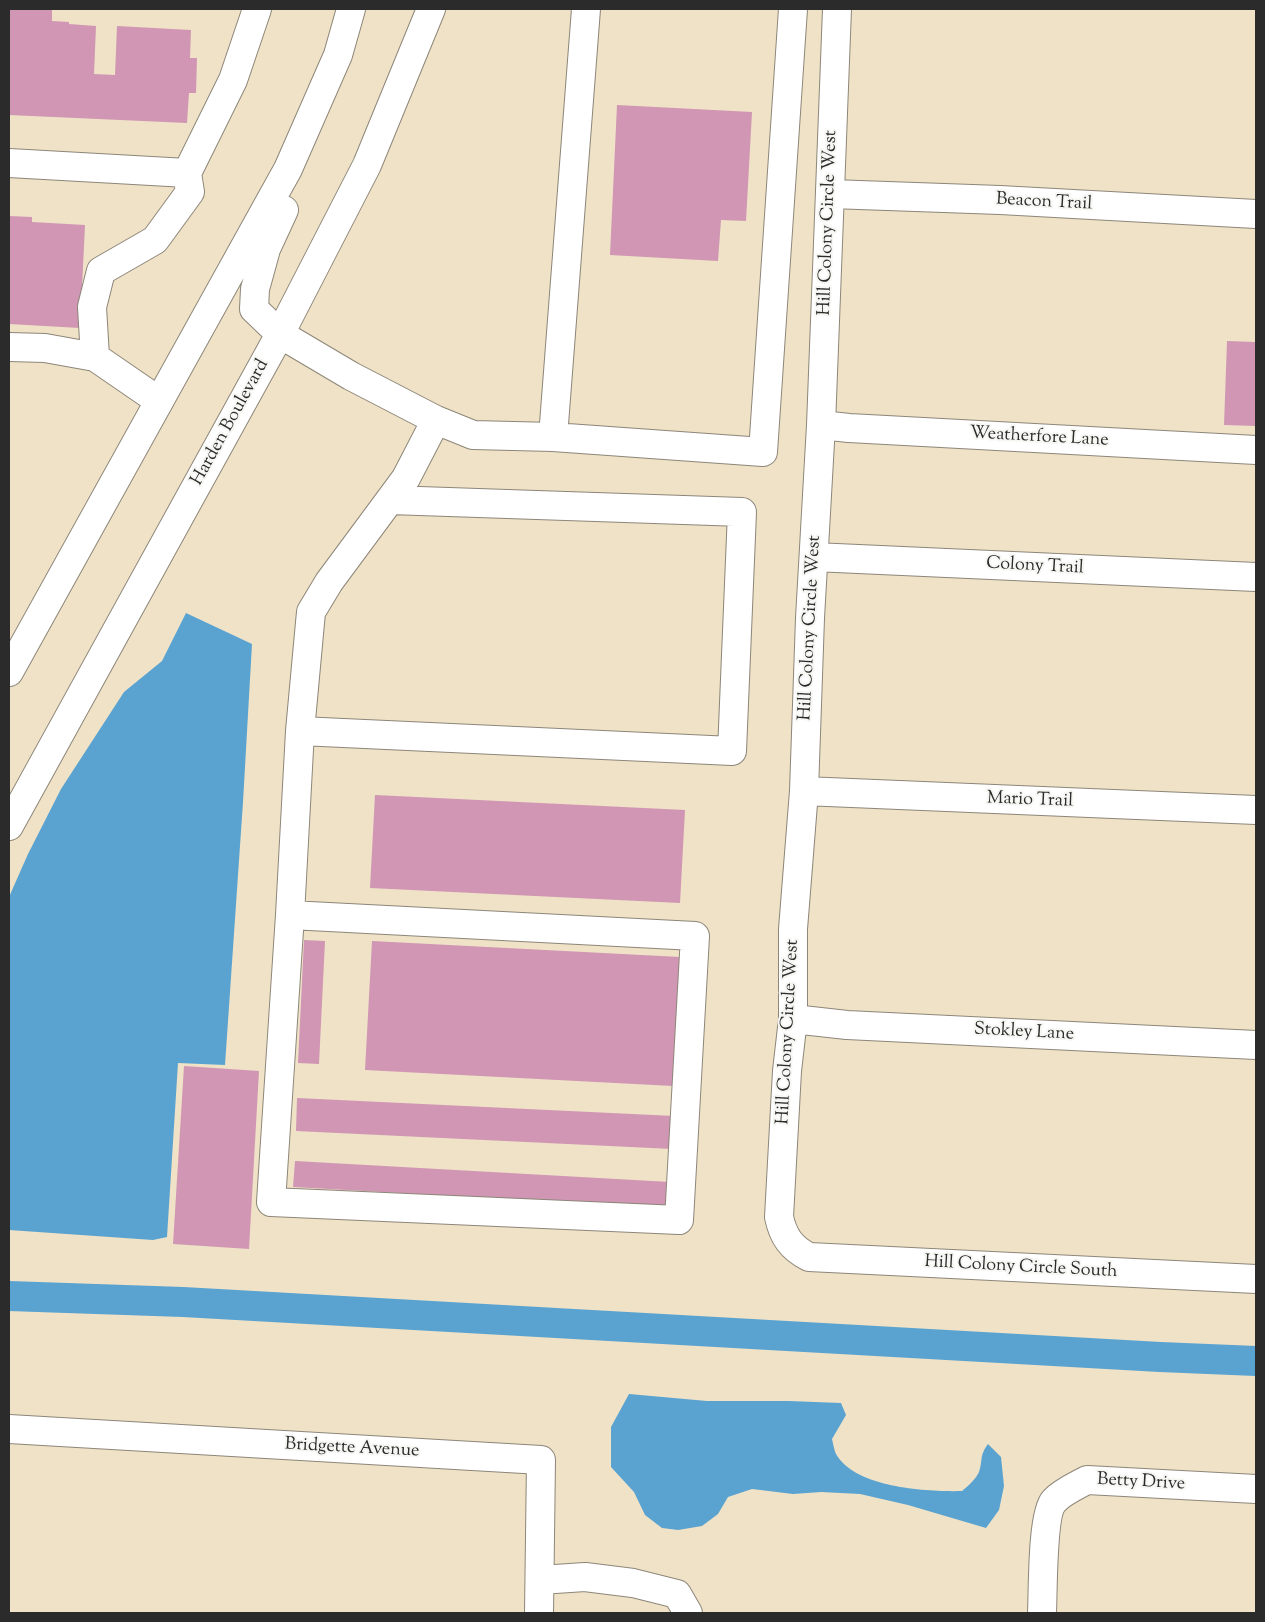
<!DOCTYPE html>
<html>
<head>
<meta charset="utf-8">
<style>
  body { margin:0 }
  #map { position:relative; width:1265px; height:1622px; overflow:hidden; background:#efe2c7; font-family:"Sorts Mill Goudy",serif }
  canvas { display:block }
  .frame { position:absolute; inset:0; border:10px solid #2b2b2b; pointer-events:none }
</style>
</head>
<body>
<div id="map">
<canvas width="1265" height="1622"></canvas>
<div class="frame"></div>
</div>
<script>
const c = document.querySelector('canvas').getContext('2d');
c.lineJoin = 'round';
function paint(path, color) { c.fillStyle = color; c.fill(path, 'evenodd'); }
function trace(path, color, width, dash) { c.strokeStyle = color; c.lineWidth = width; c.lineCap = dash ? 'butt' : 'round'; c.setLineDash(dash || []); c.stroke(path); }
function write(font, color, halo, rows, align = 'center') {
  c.font = font + ' "Sorts Mill Goudy",serif'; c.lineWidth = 4; c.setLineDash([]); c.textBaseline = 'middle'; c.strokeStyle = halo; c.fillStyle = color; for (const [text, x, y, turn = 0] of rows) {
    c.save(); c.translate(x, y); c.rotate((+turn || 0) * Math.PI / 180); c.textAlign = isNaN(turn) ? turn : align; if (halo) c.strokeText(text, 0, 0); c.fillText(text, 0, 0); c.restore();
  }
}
const water = new Path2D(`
  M 186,613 L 252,644 L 243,802 L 225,1065 L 178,1063 L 167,1237 L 153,1240 L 9,1230 L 9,897 L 28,854 L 61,789 L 124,692 L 162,661 Z
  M 629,1394 L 707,1401 L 789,1401 L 841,1403 L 846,1415 L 832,1439 C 833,1443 834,1450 836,1454 C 855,1488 928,1492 962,1491 C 968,1486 976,1479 979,1472 C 983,1461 979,1456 988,1444 L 1001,1457 L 1004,1486 L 999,1510 L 986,1528 L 908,1505 L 860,1494 L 821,1492 L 793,1494 L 752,1489 L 728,1497 L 718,1514 L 702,1526 L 678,1530 L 662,1528 L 645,1515 L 634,1492 L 611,1467 L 611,1427 Z`);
const canal = new Path2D(`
  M 9,1296 L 183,1302 L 1160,1357 L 1256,1361`);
const building = new Path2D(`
  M 9,9 L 52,9 L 52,21 L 69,22 L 69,24 L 96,26 L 94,74 L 115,75 L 117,26 L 191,30 L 190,58 L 197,58 L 196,93 L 189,93 L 187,123 L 9,115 Z
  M 617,105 L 752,112 L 746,221 L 721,220 L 718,261 L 610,255 Z
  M 9,216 L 32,217 L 32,222 L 85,225 L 80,328 L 9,324 Z
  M 1227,341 L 1256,342 L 1256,426 L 1224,425 Z
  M 375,795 L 685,810 L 680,903 L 370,888 Z
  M 304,940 L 325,941 L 319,1064 L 298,1063 Z
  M 372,941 L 680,957 L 673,1086 L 365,1070 Z
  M 184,1066 L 259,1071 L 249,1249 L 173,1244 Z
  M 297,1098 L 674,1116 L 672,1149 L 296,1131 Z
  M 295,1161 L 670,1182 L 668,1208 L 293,1187 Z`);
const minor = new Path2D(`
  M 586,9 L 553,437 L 763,452 L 793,9
  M 837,9 L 821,425 L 810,618 L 804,791 L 793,929 L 793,1019 L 787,1071 L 779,1217 C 783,1236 791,1248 809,1257 L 1256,1279
  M 9,163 L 187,173 L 233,80 L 257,9
  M 831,194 L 1000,200 L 1256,214
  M 280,334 L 351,376 L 436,420 L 473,435 L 553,437
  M 9,347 L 45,348 L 95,357 L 159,401
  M 95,357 L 92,307 L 101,271 L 155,240 L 190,192 L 187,173
  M 821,425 L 849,428 L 1256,450
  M 390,500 L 742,512 L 732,751 L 300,731 L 311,612 L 329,582 L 406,478 L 436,420
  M 814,557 L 1256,577
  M 804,791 L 1256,810
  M 290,915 L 695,936 L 679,1220 L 271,1202 L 290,915 L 300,731
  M 793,1019 L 847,1025 L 1256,1045
  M 9,1429 L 541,1460 L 539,1613
  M 540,1580 L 585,1577 L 633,1583 L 677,1594 L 688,1613
  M 1042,1613 C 1043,1592 1042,1514 1054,1501 C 1062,1492 1076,1486 1087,1480 L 1256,1489`);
const major = new Path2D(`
  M 280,334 L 254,309 L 255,289 L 266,249 L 284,210
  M 9,672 L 288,169 L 338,55 L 351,9
  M 9,826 L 280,334 L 367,165 L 431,9`);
const streetNames = [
  ["Beacon Trail",1044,203,3],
  ["Hill Colony Circle West",829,223,-88],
  ["Harden Boulevard",231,423,-61],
  ["Weatherfore Lane",1039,438,3],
  ["Colony Trail",1035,567,3],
  ["Hill Colony Circle West",811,628,-87],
  ["Mario Trail",1030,801,2],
  ["Hill Colony Circle West",789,1032,-87],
  ["Stokley Lane",1024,1033,3],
  ["Hill Colony Circle South",1021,1268,3],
  ["Bridgette Avenue",352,1449,3],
  ["Betty Drive",1141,1483,3]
];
paint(water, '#5aa3d1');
trace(canal, '#5aa3d1', 30);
paint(building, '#d096b4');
trace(minor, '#8d8679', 30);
trace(major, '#8d8679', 30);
trace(minor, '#fff', 28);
trace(major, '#fff', 28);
write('18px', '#2b2b2b', '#f6f6f2', streetNames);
</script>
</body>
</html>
